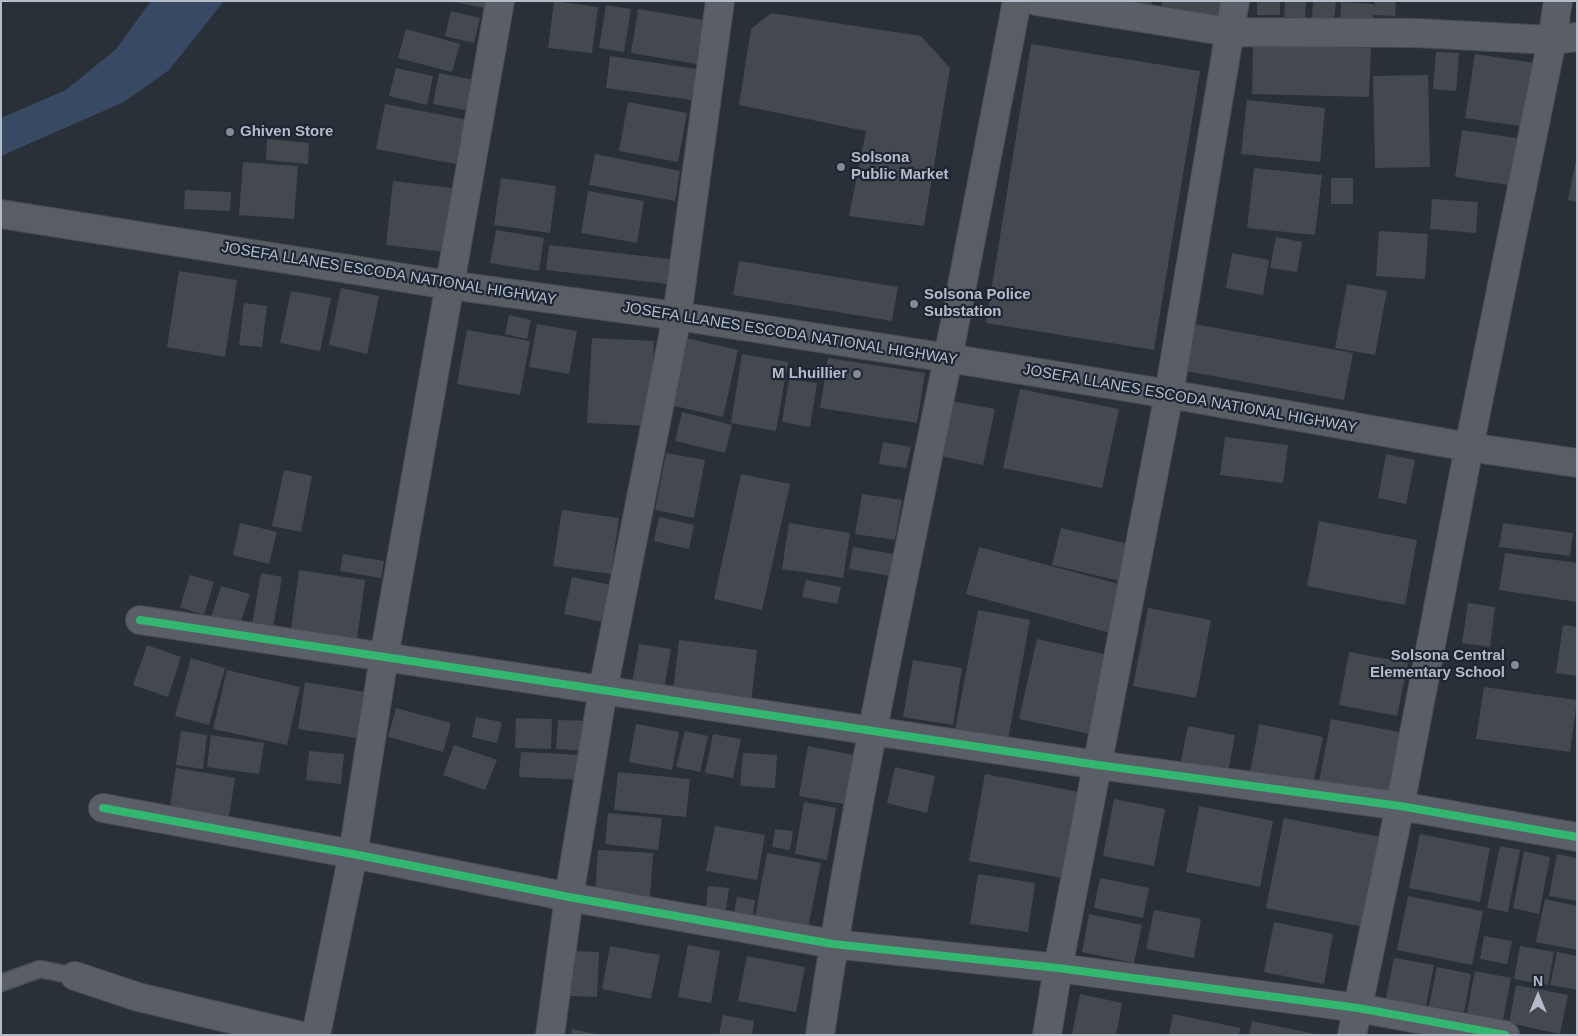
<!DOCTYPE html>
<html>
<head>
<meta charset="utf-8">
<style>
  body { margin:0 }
  #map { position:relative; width:1578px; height:1036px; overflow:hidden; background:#2a3038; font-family:Arial,sans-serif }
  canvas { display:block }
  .frame { position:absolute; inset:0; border:2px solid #b4bcc9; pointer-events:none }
  .north { position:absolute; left:1513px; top:971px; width:50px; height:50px; -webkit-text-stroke:4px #1d2633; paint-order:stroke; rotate:0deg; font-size:14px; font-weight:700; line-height:20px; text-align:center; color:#b4bcc9 }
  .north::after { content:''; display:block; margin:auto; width:18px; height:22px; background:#b4bcc9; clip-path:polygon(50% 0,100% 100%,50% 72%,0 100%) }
</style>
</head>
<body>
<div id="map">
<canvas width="1578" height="1036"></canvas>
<div class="frame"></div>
<div class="north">N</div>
</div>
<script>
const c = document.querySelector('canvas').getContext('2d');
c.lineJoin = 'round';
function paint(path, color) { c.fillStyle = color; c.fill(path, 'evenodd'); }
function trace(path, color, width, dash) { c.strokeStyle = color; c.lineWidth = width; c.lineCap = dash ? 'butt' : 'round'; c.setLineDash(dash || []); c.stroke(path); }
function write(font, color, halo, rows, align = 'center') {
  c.font = font + ' Arial,sans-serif'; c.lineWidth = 4.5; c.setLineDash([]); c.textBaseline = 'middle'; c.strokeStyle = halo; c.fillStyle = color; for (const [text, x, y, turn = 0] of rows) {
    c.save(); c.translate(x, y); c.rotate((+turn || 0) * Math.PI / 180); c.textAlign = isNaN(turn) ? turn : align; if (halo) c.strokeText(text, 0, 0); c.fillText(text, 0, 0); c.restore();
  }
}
const water = new Path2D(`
  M 151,1 L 224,1 L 169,70 L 124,102 L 1,156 L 1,118 L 66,90 L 116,49 Z`);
const building = new Path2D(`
  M 447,1 L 499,1 L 497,10 Z
  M 554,1 L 598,7 L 592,53 L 548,48 Z
  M 1122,1 L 1152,1 L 1151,7 Z
  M 1162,1 L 1228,1 L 1226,19 L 1161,12 Z
  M 1257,1 L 1280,1 L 1280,15 L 1257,15 Z
  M 1285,1 L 1306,1 L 1305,18 L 1284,17 Z
  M 1313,1 L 1336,1 L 1334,22 L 1312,20 Z
  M 1375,1 L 1396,1 L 1395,16 L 1373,15 L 1372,26 L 1340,24 L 1341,2 L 1374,4 L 1374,11 Z
  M 606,5 L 631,9 L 624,52 L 599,48 Z
  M 638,9 L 704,20 L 697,64 L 631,53 Z
  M 451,11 L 480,18 L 474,43 L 445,36 Z
  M 771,13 L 921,36 L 950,68 L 924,226 L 849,216 L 866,131 L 739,105 L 751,29 Z
  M 406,29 L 460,44 L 452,72 L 398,58 Z
  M 1031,44 L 1200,71 L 1154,350 L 986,323 Z
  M 1253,45 L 1371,48 L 1369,97 L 1252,94 Z
  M 1436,52 L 1459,53 L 1456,91 L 1433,89 Z
  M 1475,54 L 1535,63 L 1526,127 L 1465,118 Z
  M 610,56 L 696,69 L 692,100 L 606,88 Z
  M 396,68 L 433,76 L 427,105 L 389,96 Z
  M 439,73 L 475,80 L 470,111 L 433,104 Z
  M 1428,75 L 1430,167 L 1375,168 L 1373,76 Z
  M 1247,100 L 1325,108 L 1320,162 L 1241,154 Z
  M 628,102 L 687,113 L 678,162 L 619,151 Z
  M 385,104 L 469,120 L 461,165 L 376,149 Z
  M 1462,130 L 1522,139 L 1515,186 L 1455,177 Z
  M 267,139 L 309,143 L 308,164 L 266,160 Z
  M 595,154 L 680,171 L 675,201 L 589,185 Z
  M 1576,161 L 1577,161 L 1577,202 L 1568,200 Z
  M 243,162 L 298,166 L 294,219 L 239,215 Z
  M 1254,168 L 1322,175 L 1315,235 L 1247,228 Z
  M 501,178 L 556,186 L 550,233 L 494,225 Z
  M 1331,178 L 1353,178 L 1353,204 L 1331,204 Z
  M 393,181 L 453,188 L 446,252 L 386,245 Z
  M 185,190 L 231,192 L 230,211 L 184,209 Z
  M 588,191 L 644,201 L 637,243 L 581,233 Z
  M 1432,199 L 1478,202 L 1476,233 L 1430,229 Z
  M 496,230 L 544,238 L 539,271 L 490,263 Z
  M 1379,231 L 1428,234 L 1425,279 L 1376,276 Z
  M 1276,237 L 1302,242 L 1297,272 L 1270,268 Z
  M 549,245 L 678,260 L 676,285 L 546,270 Z
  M 1232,253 L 1269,260 L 1263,295 L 1226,288 Z
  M 739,261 L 898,287 L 892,321 L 733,295 Z
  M 179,271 L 237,280 L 225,357 L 167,347 Z
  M 1347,284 L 1387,291 L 1375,355 L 1335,348 Z
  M 341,288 L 379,296 L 367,354 L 329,345 Z
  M 291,291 L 331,298 L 320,351 L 280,343 Z
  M 244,303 L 267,306 L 262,347 L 239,345 Z
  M 509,315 L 531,320 L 527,339 L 505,334 Z
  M 1189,323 L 1353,353 L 1344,400 L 1180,370 Z
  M 537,324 L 577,331 L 569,374 L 529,367 Z
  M 467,330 L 530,341 L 520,395 L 457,384 Z
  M 592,338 L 654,341 L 650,426 L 587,423 Z
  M 686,338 L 738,350 L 723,417 L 670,405 Z
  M 742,354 L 788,362 L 776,431 L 731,423 Z
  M 828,358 L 925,373 L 917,423 L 820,408 Z
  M 789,379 L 817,383 L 810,427 L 782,422 Z
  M 1020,389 L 1119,409 L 1102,488 L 1003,468 Z
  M 951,401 L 995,409 L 983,465 L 940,456 Z
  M 682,412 L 732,425 L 725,453 L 675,441 Z
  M 1225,437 L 1288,445 L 1283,483 L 1220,475 Z
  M 883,442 L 911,447 L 906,468 L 879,464 Z
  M 666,453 L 705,460 L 694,518 L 655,510 Z
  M 1386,454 L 1415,460 L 1406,504 L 1378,498 Z
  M 284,470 L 312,476 L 301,532 L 272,526 Z
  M 741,474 L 790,484 L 762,610 L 714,599 Z
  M 862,494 L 902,500 L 895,540 L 855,534 Z
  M 562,510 L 619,518 L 611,574 L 553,566 Z
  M 659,517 L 694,525 L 689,549 L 654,541 Z
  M 1319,521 L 1417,540 L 1405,605 L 1307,586 Z
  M 240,523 L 277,532 L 269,564 L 233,555 Z
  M 789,523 L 850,533 L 843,578 L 782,569 Z
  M 1503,523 L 1573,533 L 1570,556 L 1499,547 Z
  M 1061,528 L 1133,545 L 1124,582 L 1052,565 Z
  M 853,547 L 894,554 L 890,576 L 849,569 Z
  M 979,547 L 1123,585 L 1110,633 L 966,594 Z
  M 1505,553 L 1577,563 L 1577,602 L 1499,590 Z
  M 343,554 L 384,561 L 381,578 L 340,571 Z
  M 299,570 L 365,580 L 357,639 L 291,629 Z
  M 261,573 L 282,577 L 273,628 L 252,625 Z
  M 190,575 L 214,582 L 204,615 L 180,607 Z
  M 572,577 L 611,585 L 603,622 L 564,614 Z
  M 806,580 L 841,587 L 837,604 L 802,597 Z
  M 221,586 L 250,594 L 239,627 L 211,618 Z
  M 1468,603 L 1495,607 L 1490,647 L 1462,643 Z
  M 1148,608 L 1211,620 L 1196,698 L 1133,686 Z
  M 978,610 L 1030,620 L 1007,745 L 954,735 Z
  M 1563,625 L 1577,627 L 1577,676 L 1556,673 Z
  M 1037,639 L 1108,655 L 1090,734 L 1019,719 Z
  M 679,640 L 757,650 L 751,703 L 673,692 Z
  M 639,644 L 671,649 L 663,695 L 631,689 Z
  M 147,645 L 181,657 L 168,697 L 133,685 Z
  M 1349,652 L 1408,663 L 1397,716 L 1339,705 Z
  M 191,658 L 225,668 L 209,725 L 175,716 Z
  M 913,660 L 962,668 L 953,725 L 903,717 Z
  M 227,670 L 300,687 L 287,745 L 213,729 Z
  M 305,682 L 365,692 L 357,738 L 298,729 Z
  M 1484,687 L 1577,700 L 1570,752 L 1476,739 Z
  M 396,708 L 451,723 L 443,752 L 388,737 Z
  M 476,717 L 502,722 L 497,743 L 472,737 Z
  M 516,718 L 552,719 L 551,749 L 515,748 Z
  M 1331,719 L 1405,733 L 1392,797 L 1319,782 Z
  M 558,720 L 586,721 L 584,751 L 556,749 Z
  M 636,724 L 679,732 L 672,770 L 629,762 Z
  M 1259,724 L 1323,737 L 1313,785 L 1250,773 Z
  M 1188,726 L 1235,735 L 1227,778 L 1179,770 Z
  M 181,731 L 207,735 L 203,769 L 176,765 Z
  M 685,731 L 708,736 L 700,772 L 676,767 Z
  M 713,734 L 741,739 L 733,778 L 705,773 Z
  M 211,735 L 264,743 L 259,774 L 207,767 Z
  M 454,745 L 497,760 L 485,790 L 443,775 Z
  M 808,746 L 858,756 L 849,805 L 799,796 Z
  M 309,751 L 344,754 L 341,784 L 306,780 Z
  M 521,752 L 583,755 L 582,780 L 519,777 Z
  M 743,753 L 777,755 L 775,788 L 740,786 Z
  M 895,767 L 935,776 L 927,813 L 887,803 Z
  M 176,768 L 235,778 L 228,822 L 169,812 Z
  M 618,772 L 690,779 L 686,817 L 614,810 Z
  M 985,774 L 1085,793 L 1069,879 L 969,861 Z
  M 1114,799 L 1165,809 L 1154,866 L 1103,856 Z
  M 804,802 L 836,808 L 827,860 L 795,854 Z
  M 1199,806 L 1273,821 L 1260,887 L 1186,872 Z
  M 608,813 L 662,818 L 658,850 L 605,844 Z
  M 1284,818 L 1381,837 L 1364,927 L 1266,908 Z
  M 715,826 L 765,835 L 757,880 L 706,871 Z
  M 775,829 L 793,831 L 790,850 L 772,847 Z
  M 1420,834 L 1490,848 L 1480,902 L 1409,888 Z
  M 1500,846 L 1520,850 L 1508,912 L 1487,908 Z
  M 598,850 L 653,853 L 650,898 L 595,894 Z
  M 1524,851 L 1550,857 L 1539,914 L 1513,908 Z
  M 767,853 L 821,863 L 808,928 L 755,917 Z
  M 1557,854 L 1577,858 L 1577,901 L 1549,896 Z
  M 978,874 L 1035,883 L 1028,932 L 970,924 Z
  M 1100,878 L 1149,888 L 1143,918 L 1094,908 Z
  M 708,886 L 729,888 L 726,911 L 706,908 Z
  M 1408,896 L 1483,911 L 1472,965 L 1397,950 Z
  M 737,897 L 755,900 L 753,915 L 734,912 Z
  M 1545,899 L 1577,906 L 1577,950 L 1536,942 Z
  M 1154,910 L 1201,919 L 1194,958 L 1146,949 Z
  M 1089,914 L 1142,925 L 1134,963 L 1082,952 Z
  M 1274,922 L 1333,934 L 1324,984 L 1264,972 Z
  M 1484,936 L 1512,941 L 1507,964 L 1480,959 Z
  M 688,945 L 720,951 L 711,1003 L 678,997 Z
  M 610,946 L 660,955 L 651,999 L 602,989 Z
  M 1520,946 L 1554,952 L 1548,985 L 1514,979 Z
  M 572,951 L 599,952 L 597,997 L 569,996 Z
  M 1557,952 L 1577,956 L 1577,990 L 1550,985 Z
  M 747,956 L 805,967 L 796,1012 L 738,1001 Z
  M 1394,958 L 1434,965 L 1425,1010 L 1385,1002 Z
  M 1437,967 L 1471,974 L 1464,1012 L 1429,1006 Z
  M 1475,971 L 1511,978 L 1501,1030 L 1465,1023 Z
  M 1516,985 L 1568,995 L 1560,1034 L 1509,1023 Z
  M 1080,994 L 1122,1003 L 1116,1035 L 1072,1035 Z
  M 1173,1014 L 1240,1028 L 1239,1035 L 1169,1035 Z
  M 723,1015 L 754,1021 L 752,1035 L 719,1035 Z
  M 1252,1021 L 1316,1034 L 1316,1035 L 1249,1035 Z
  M 572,1029 L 596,1034 L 596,1035 L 571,1035 Z`);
const lane = new Path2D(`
  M 1,983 L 40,969 L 75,976`);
const street = new Path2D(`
  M 1036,1 L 1230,32 L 1416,33 L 1552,40 L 1577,37
  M 140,620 L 1098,765 L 1400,806 L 1577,837
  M 103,808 L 353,854 L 569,897 L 833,944 L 1058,968 L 1358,1008 L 1505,1035
  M 75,976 L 138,997 L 298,1035
  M 316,1035 L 353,854 L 384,657 L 500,1
  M 550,1035 L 569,897 L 603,690 L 677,316 L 720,1
  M 820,1035 C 853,808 903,583 948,358
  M 1047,1035 L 1058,968 L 1169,394 L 1235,1
  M 1352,1035 L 1400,806 L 1469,447 L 1552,40 L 1558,1`);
const secondary = new Path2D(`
  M 1,214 L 449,285 L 677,316 L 948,358 L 1169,394 L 1469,447 L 1577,463
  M 948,358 L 1017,1`);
const cycleway = new Path2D(`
  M 140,620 L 1098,765 L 1400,806 L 1577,837
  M 103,808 L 353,854 L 569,897 L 833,944 L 1058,968 L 1358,1008 L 1505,1035`);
const markers = [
  [230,132,5,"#848b96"],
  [841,167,5,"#848b96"],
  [914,304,5,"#848b96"],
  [857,374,5,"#848b96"],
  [1515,665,5,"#848b96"]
];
const poiNames = [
  ["Ghiven Store",240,132],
  ["Solsona",851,158],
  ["Public Market",851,175],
  ["Solsona Police",924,295],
  ["Substation",924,312],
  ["M Lhuillier",847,374,"right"],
  ["Solsona Central",1505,656,"right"],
  ["Elementary School",1505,673,"right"]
];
const streetNames = [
  ["JOSEFA LLANES ESCODA NATIONAL HIGHWAY",389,274,9],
  ["JOSEFA LLANES ESCODA NATIONAL HIGHWAY",790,334,9],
  ["JOSEFA LLANES ESCODA NATIONAL HIGHWAY",1190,399,10]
];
paint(water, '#384963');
paint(building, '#444950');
trace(lane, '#484c53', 19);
trace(street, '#484c53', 30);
trace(secondary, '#484c53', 30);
trace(lane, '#5a5e66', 16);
trace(street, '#5a5e66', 28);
trace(secondary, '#595d64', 28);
trace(cycleway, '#33b770', 8);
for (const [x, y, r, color] of markers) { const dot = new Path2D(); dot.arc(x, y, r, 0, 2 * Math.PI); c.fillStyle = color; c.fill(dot); trace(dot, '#1d2633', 2); }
write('bold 15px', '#b4bcc9', '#1d2633', poiNames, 'left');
write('15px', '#b4bcc9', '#1d2633', streetNames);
</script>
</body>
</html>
